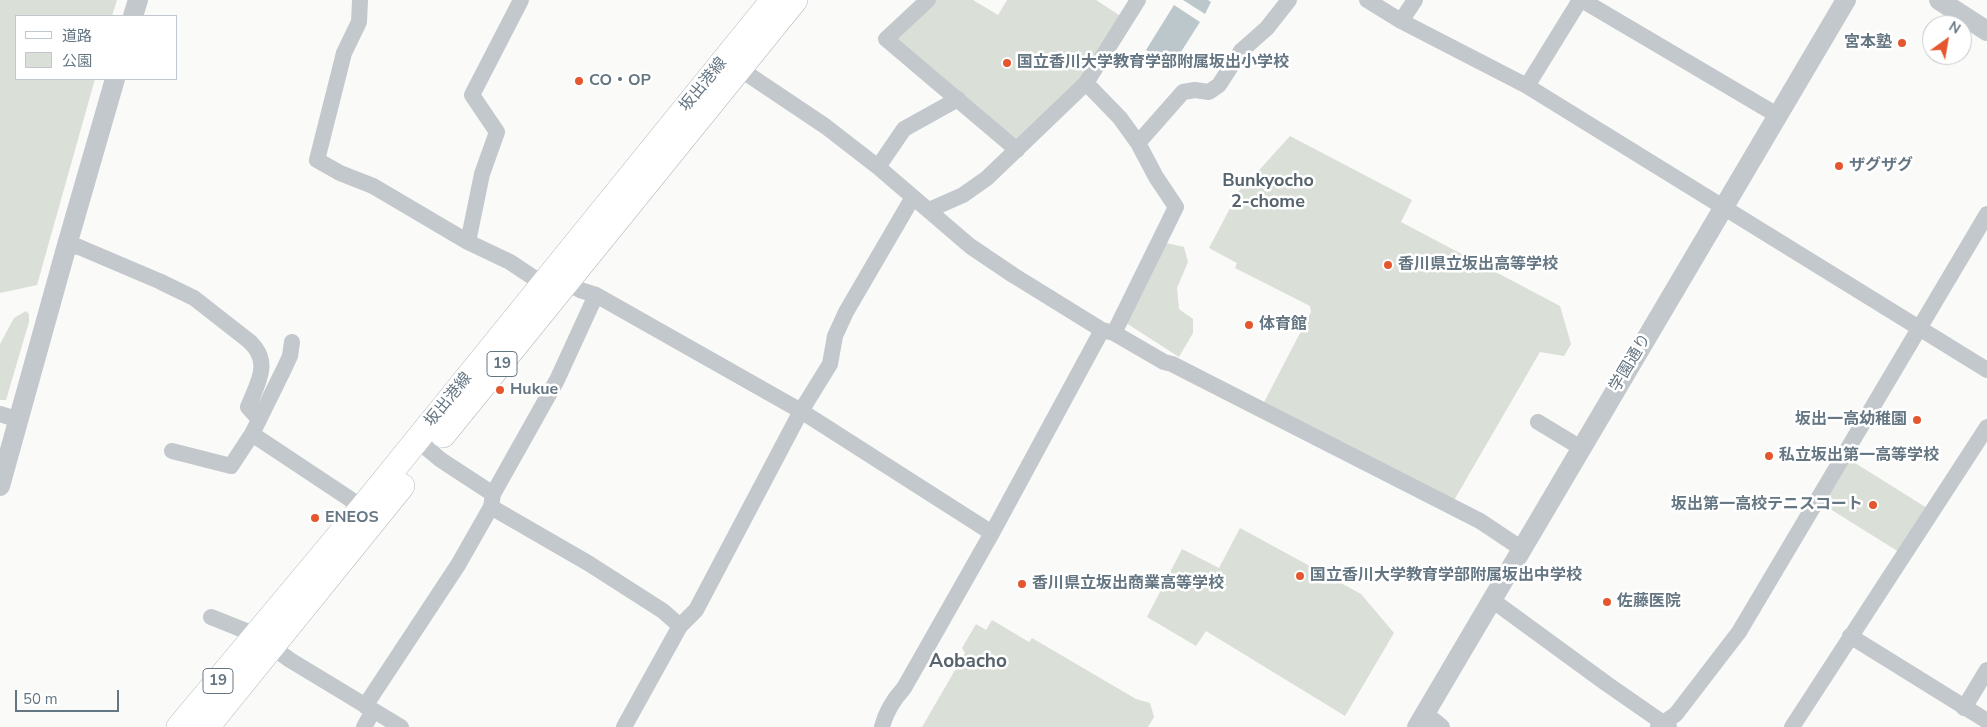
<!DOCTYPE html>
<html>
<head>
<meta charset="utf-8">
<style>
  body { margin:0 }
  #map { position:relative; width:1987px; height:727px; overflow:hidden; background:#fafaf8; font-family:"Nunito Sans","Noto Sans JP",sans-serif }
  canvas { display:block }
  .legend { position:absolute; left:15px; top:15px; width:162px; height:65px; box-sizing:border-box; background:#fff; border:1px solid #c1c8cd; margin:0; padding:6px 9px; list-style:none; font-size:15px; color:#657683 }
  .legend li { display:flex; align-items:center; gap:10px; height:25px }
  .legend b { width:25px; border:1px solid #c1c8cd }
  .north { position:absolute; left:1922px; top:15px; width:50px; height:50px; box-sizing:border-box; background:#fff; border:1px solid #c1c8cd; border-radius:50%; rotate:32deg; font-size:14px; font-weight:700; line-height:20px; text-align:center; color:#657683 }
  .north::after { content:''; display:block; margin:auto; width:18px; height:22px; background:#e4572e; clip-path:polygon(50% 0,100% 100%,50% 72%,0 100%) }
  .scale { position:absolute; left:15px; top:690px; width:104px; height:22px; box-sizing:border-box; border:2px solid #657683; border-top:0; padding-left:6px; font-size:15px; line-height:18px; white-space:nowrap; color:#657683; -webkit-text-stroke:4px #fff; paint-order:stroke }
</style>
</head>
<body>
<div id="map">
<canvas width="1987" height="727"></canvas>
<ul class="legend">
<li><b style="height:6px;background:#fff"></b>道路</li>
<li><b style="height:14px;background:#dadfd7"></b>公園</li>
</ul>
<div class="north">N</div>
<div class="scale">50 m</div>
</div>
<script>
const c = document.querySelector('canvas').getContext('2d');
c.lineJoin = 'round';
function paint(path, color) { c.fillStyle = color; c.fill(path, 'evenodd'); }
function trace(path, color, width, dash) { c.strokeStyle = color; c.lineWidth = width; c.lineCap = dash ? 'butt' : 'round'; c.setLineDash(dash || []); c.stroke(path); }
function write(font, color, halo, rows, align = 'center') {
  c.font = font + ' "Nunito Sans","Noto Sans JP",sans-serif'; c.lineWidth = 5; c.setLineDash([]); c.textBaseline = 'middle'; c.strokeStyle = halo; c.fillStyle = color; for (const [text, x, y, turn = 0] of rows) {
    c.save(); c.translate(x, y); c.rotate((+turn || 0) * Math.PI / 180); c.textAlign = isNaN(turn) ? turn : align; if (halo) c.strokeText(text, 0, 0); c.fillText(text, 0, 0); c.restore();
  }
}
const green = new Path2D(`
  M 0,0 L 117,0 L 112,16 L 16,16 L 16,79 L 95,79 L 37,285 L 0,293 Z
  M 932,0 L 973,0 L 998,15 L 1007,0 L 1096,0 L 1122,17 L 1082,81 L 1018,142 L 894,40 Z
  M 1290,136 L 1412,200 L 1401,222 L 1560,306 L 1571,344 L 1564,356 L 1540,352 L 1453,502 L 1262,406 L 1311,312 L 1310,306 L 1235,268 L 1237,263 L 1209,248 L 1245,180 L 1252,178 Z
  M 1166,243 L 1184,247 L 1188,262 L 1177,288 L 1179,309 L 1193,319 L 1193,333 L 1179,357 L 1126,323 Z
  M 26,311 L 29,314 L 29,322 L 6,400 L 0,400 L 0,344 L 14,318 Z
  M 1847,458 L 1927,508 L 1899,552 L 1819,502 Z
  M 1240,528 L 1361,594 L 1394,633 L 1345,716 L 1206,631 L 1196,646 L 1147,617 L 1182,549 L 1219,568 Z
  M 992,620 L 1029,642 L 1032,638 L 1136,699 L 1150,703 L 1154,717 L 1148,727 L 922,727 L 965,653 L 962,648 L 976,624 L 986,630 Z`);
const water = new Path2D(`
  M 1183,0 L 1208,0 L 1211,2 L 1205,14 Z
  M 1174,5 L 1200,22 L 1172,66 L 1146,50 Z`);
const minor = new Path2D(`
  M 360,0 L 359,22 L 344,53 L 317,160 L 340,173 L 373,186 L 468,242 L 510,262 L 531,276 L 544,283 L 567,283 L 580,290 L 596,295 L 801,411 L 992,533 L 1102,330
  M 928,0 L 886,39 L 1017,150
  M 1367,0 L 1401,21 L 1527,86 L 1987,370
  M 1582,0 L 1777,115
  M 1401,21 L 1415,0
  M 731,63 L 825,126 L 878,167 L 970,246 L 1013,275 L 1102,330 L 1114,333 L 1164,362 L 1172,364 L 1480,521 L 1522,549
  M 1086,83 L 1120,118 L 1138,143 L 1156,177 L 1176,207 L 1114,333
  M 1527,86 L 1580,0
  M 1138,143 L 1183,92 L 1195,90 L 1209,92 L 1219,85 L 1241,51 L 1267,28 L 1289,0
  M 878,167 L 904,129 L 958,99
  M 929,210 L 963,195 L 987,178 L 1086,83 L 1138,0
  M 468,242 L 482,174 L 497,132 L 472,95 L 521,0
  M 67,245 L 79,247 L 159,281 L 194,298 L 249,341 C 272,362 258,382 248,407 L 258,418
  M 0,414 L 19,420
  M 1538,422 L 1581,448
  M 252,434 L 371,513
  M 417,440 L 441,460 L 493,494
  M 172,451 L 231,466 L 252,434 L 284,369 L 290,356 L 292,342
  M 491,507 L 588,563 L 663,611 L 680,626
  M 1492,600 L 1607,684 L 1669,727
  M 211,617 L 256,635 L 290,660 L 401,727
  M 1850,636 L 1987,721
  M 365,706 L 458,565 L 491,507 L 493,494 L 557,380 L 596,295
  M 1964,708 L 1987,670
  M 1425,713 L 1442,727
  M 364,727 L 373,711
  M 624,727 L 680,626 L 696,610 L 801,411 L 830,364 L 835,336 L 846,312 L 913,197
  M 882,727 C 886,711 893,700 904,688 L 992,533
  M 1658,727 L 1676,714 L 1739,632 L 1987,214
  M 1792,727 L 1987,427`);
const tertiary = new Path2D(`
  M 1939,0 L 1987,31
  M 133,16 L 138,0
  M 0,486 L 67,245 L 115,79
  M 1417,727 L 1846,0`);
const primary = new Path2D(`
  M 443,435 L 795,0
  M 179,727 L 362,508 L 773,0
  M 207,727 L 402,486`);
const markers = [
  [1902,43,5,"#e4572e"],
  [1007,63,5,"#e4572e"],
  [579,81,5,"#e4572e"],
  [1839,166,5,"#e4572e"],
  [1388,265,5,"#e4572e"],
  [1249,325,5,"#e4572e"],
  [500,390,5,"#e4572e"],
  [1917,420,5,"#e4572e"],
  [1769,456,5,"#e4572e"],
  [1873,505,5,"#e4572e"],
  [315,518,5,"#e4572e"],
  [1300,576,5,"#e4572e"],
  [1022,584,5,"#e4572e"],
  [1607,602,5,"#e4572e"]
];
const shields = [
  [502,364,30],
  [218,681,30]
];
const shieldNames = [
  ["19",502,364],
  ["19",218,681]
];
const poiNames = [
  ["宮本塾",1892,43,"right"],
  ["国立香川大学教育学部附属坂出小学校",1017,63],
  ["CO・OP",589,81],
  ["ザグザグ",1849,166],
  ["香川県立坂出高等学校",1398,265],
  ["体育館",1259,325],
  ["Hukue",510,390],
  ["坂出一高幼稚園",1907,420,"right"],
  ["私立坂出第一高等学校",1779,456],
  ["坂出第一高校テニスコート",1863,505,"right"],
  ["ENEOS",325,518],
  ["国立香川大学教育学部附属坂出中学校",1310,576],
  ["香川県立坂出商業高等学校",1032,584],
  ["佐藤医院",1617,602]
];
const streetNames = [
  ["坂出港線",704,85,-51],
  ["学園通り",1631,363,-59],
  ["坂出港線",449,400,-51]
];
const neighbourhoodNames = [
  ["Bunkyocho",1268,182],
  ["2-chome",1268,203]
];
const quarterNames = [
  ["Aobacho",968,662]
];
paint(green, '#dadfd7');
paint(water, '#bbc7cb');
trace(primary, '#b5babe', 26);
trace(minor, '#c3c8cc', 16);
trace(tertiary, '#c3c8cc', 20);
trace(primary, '#fff', 25);
for (const [x, y, r, color] of markers) { const dot = new Path2D(); dot.arc(x, y, r, 0, 2 * Math.PI); c.fillStyle = color; c.fill(dot); trace(dot, '#fff', 2); }
for (const [x, y, w] of shields) { const box = new Path2D(); box.roundRect(x - w / 2, y - 12.5, w, 25, 4); c.fillStyle = '#fff'; c.fill(box); trace(box, '#657683', 1); }
write('bold 15px', '#657683', null, shieldNames);
write('bold 16px', '#657683', '#fff', poiNames, 'left');
write('16px', '#657683', '#fff', streetNames);
write('bold 18px', '#57646e', '#fff', neighbourhoodNames);
write('bold 19px', '#57646e', '#fff', quarterNames);
</script>
</body>
</html>
